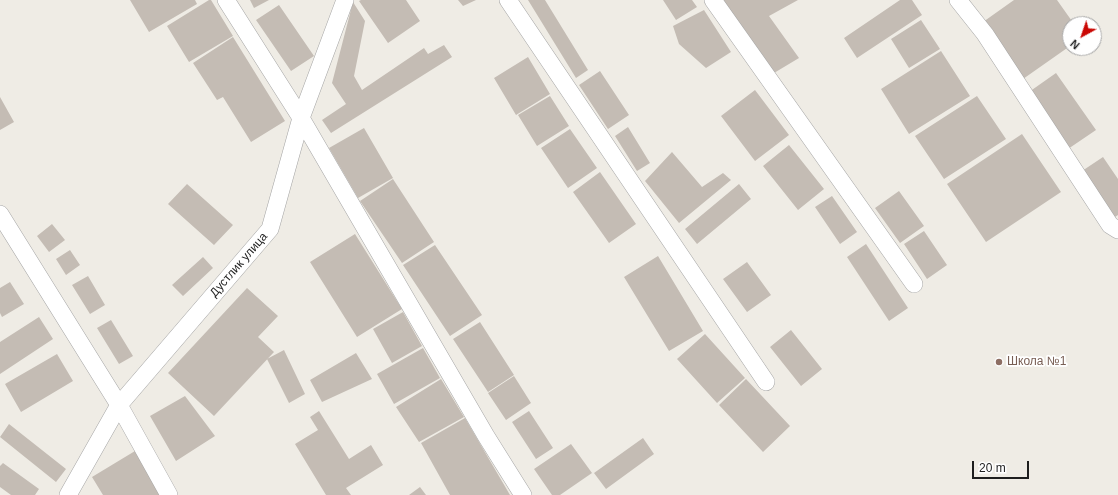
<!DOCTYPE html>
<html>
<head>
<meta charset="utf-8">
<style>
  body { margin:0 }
  #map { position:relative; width:1118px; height:495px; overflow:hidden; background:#efece5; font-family:Arial,sans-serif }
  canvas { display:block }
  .north { position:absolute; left:1062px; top:16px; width:40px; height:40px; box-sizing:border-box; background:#fff; border:1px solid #a5a5a5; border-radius:50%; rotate:220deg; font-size:11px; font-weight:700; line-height:16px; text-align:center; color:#1e1e1e }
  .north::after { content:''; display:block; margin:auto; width:14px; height:18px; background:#ca0703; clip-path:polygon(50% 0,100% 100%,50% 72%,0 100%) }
  .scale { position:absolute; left:972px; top:461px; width:57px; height:18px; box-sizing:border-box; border:2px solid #1e1e1e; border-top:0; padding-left:5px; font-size:12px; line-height:14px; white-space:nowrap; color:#1e1e1e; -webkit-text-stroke:3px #fff; paint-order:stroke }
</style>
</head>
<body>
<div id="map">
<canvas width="1118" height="495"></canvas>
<div class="north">N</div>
<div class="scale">20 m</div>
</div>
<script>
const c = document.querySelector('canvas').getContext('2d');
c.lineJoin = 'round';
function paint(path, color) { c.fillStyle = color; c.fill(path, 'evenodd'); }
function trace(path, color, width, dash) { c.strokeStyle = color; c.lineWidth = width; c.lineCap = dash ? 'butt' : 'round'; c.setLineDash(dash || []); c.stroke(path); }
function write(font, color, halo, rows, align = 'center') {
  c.font = font + ' Arial,sans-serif'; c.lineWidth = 3.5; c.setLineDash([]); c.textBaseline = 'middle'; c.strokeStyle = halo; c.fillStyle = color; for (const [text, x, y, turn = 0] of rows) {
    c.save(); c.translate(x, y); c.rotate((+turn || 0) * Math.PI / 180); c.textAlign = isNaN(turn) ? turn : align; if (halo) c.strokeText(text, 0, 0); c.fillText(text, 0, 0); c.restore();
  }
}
const building = new Path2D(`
  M 130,0 L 195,0 L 197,4 L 149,32 Z
  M 209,0 L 211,0 L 233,36 L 189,62 L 167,26 Z
  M 250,0 L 269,0 L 254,8 Z
  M 361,0 L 406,0 L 420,21 L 388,43 L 359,1 Z
  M 458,0 L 476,0 L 463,6 Z
  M 528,0 L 545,0 L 588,70 L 576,78 Z
  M 663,0 L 692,0 L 697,7 L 676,20 Z
  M 723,0 L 798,0 L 769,16 L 799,58 L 769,76 Z
  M 900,0 L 912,0 L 922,15 L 857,58 L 844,38 Z
  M 1014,0 L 1057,0 L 1074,24 L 1070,24 L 1070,46 L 1023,79 L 983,22 Z
  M 353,2 L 365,21 L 354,76 L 362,90 L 424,48 L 428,54 L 444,45 L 452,57 L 331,133 L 322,120 L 346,104 L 332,83 Z
  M 279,5 L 314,56 L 291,71 L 256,20 Z
  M 704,10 L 731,52 L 706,68 L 679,44 L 673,26 Z
  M 921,20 L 940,49 L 909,68 L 891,39 Z
  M 233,37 L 285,121 L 251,142 L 223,97 L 217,100 L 193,63 Z
  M 941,51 L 970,96 L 909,134 L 881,89 Z
  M 528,57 L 550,94 L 516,115 L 494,78 Z
  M 600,71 L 629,115 L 608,129 L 579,85 Z
  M 1056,73 L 1096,130 L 1068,149 L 1029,92 Z
  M 755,90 L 789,135 L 755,161 L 721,116 Z
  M 550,96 L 569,126 L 537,146 L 518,115 Z
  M 977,96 L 1006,139 L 944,179 L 915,136 Z
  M 0,97 L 14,122 L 0,130 Z
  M 628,127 L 650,163 L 637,171 L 615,136 Z
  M 364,128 L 393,178 L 358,198 L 329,148 Z
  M 570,129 L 597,168 L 568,188 L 541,148 Z
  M 1022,134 L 1061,192 L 986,242 L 947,184 Z
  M 789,145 L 824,189 L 798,210 L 763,166 Z
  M 672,152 L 702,187 L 723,173 L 731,180 L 679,223 L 645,181 Z
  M 1103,157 L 1118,179 L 1118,215 L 1115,217 L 1082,171 Z
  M 600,172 L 636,224 L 609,243 L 573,192 Z
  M 393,179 L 434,242 L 402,263 L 360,201 Z
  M 187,184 L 233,225 L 214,245 L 168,204 Z
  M 739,184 L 751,199 L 697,244 L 685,229 Z
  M 899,191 L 924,226 L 900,243 L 875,208 Z
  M 832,196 L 857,232 L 840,244 L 815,207 Z
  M 52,224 L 65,240 L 49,252 L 37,236 Z
  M 924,231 L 947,265 L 927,279 L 904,244 Z
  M 355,234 L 402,309 L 357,337 L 310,262 Z
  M 866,244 L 908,308 L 889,321 L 847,257 Z
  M 435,245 L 482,315 L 450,336 L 403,265 Z
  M 70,250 L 80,265 L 66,275 L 56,259 Z
  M 658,256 L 703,331 L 669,351 L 624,277 Z
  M 203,257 L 213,268 L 183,296 L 172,285 Z
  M 747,262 L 771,295 L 747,312 L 723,279 Z
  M 88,276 L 105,305 L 90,314 L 72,285 Z
  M 10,282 L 24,304 L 2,317 L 0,313 L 0,288 Z
  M 247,288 L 278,316 L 258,337 L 274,352 L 214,416 L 168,373 Z
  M 403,312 L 422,346 L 392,363 L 373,329 Z
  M 39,317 L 53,339 L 0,374 L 0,342 Z
  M 111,320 L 133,356 L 119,364 L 97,328 Z
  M 480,322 L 514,375 L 488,392 L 453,339 Z
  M 791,330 L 822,369 L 801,386 L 770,347 Z
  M 705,334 L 745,378 L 717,403 L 677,359 Z
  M 423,348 L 440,378 L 394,404 L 377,374 Z
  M 284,350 L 305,394 L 289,403 L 267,359 Z
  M 356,353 L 372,379 L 322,402 L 310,380 Z
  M 57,354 L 73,381 L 21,412 L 5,384 Z
  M 514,376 L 531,403 L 506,420 L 488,393 Z
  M 441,379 L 464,417 L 419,442 L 396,407 Z
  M 746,379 L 790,426 L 763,452 L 719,405 Z
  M 185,396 L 215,436 L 176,461 L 150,416 Z
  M 319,411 L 349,459 L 371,445 L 383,465 L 346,488 L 351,495 L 326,495 L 295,444 L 318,430 L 310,417 Z
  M 529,411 L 553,448 L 536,459 L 512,422 Z
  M 465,418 L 510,495 L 450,495 L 421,443 Z
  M 9,424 L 66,469 L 56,482 L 0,437 Z
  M 643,438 L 654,454 L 606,489 L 594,473 Z
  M 571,444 L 592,473 L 560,495 L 552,495 L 534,469 Z
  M 135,451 L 161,495 L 103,495 L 92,477 Z
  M 3,463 L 39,489 L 35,495 L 11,495 L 0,487 L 0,466 Z
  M 420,487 L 426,495 L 409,495 Z`);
const minor = new Path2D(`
  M 226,0 L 301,118 L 486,436 L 523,495
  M 508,0 L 766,382
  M 713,0 L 914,284
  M 958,0 L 985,34 L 1110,225 L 1118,230
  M 0,214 L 119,405 L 169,495
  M 68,495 L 119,405 L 270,229 L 301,118 L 345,0`);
const markers = [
  [999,362,4,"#8d6e63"]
];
const streetNames = [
  ["Дустлик улица",239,265,-49]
];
const educationNames = [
  ["Школа №1",1007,362]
];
paint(building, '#c4bcb4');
trace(minor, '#a5a5a5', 18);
trace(minor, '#fff', 17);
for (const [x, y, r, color] of markers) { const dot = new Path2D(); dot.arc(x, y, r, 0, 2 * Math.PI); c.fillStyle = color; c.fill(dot); trace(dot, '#fff', 1.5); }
write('12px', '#1e1e1e', '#fff', streetNames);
write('12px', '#785e54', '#fff', educationNames, 'left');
</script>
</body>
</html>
